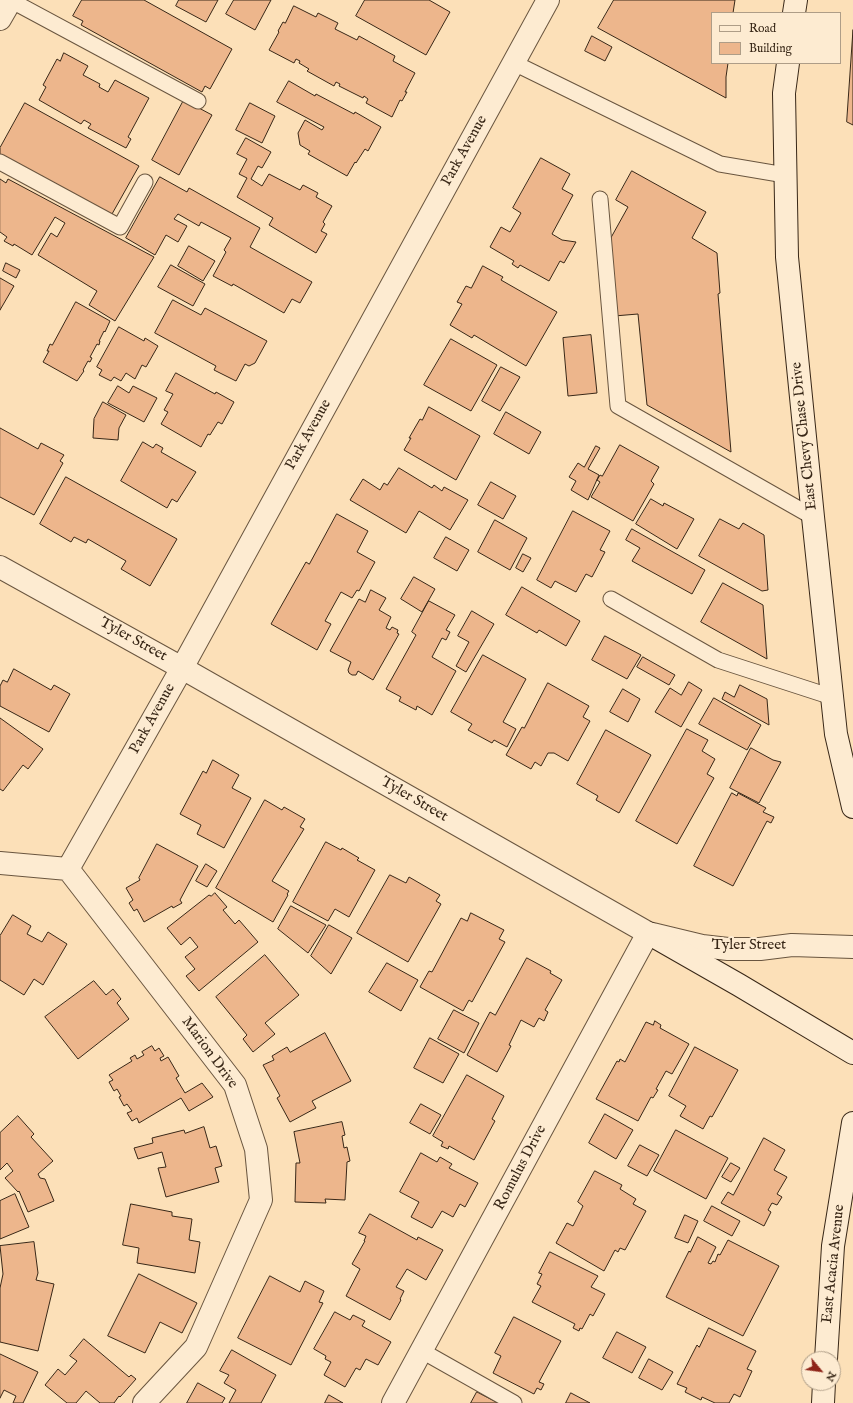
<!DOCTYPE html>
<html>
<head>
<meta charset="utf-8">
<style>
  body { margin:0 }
  #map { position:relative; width:853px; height:1403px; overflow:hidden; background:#fce0b8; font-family:"IM FELL English",serif }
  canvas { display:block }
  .legend { position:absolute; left:711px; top:12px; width:130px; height:52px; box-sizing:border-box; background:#fdebd1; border:1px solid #ae9d87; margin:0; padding:5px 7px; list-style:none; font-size:12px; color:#382717 }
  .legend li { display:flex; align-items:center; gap:8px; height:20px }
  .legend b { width:20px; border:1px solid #ae9d87 }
  .north { position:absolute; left:801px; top:1351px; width:40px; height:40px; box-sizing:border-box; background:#fdebd1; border:1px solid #ae9d87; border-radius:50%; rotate:119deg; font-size:11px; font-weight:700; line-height:16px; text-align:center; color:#382717 }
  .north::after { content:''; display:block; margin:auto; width:14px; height:18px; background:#8f2418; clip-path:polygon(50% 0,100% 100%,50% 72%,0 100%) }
</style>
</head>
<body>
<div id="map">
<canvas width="853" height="1403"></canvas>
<ul class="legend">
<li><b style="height:5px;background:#fdebd1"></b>Road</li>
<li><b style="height:11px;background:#edb68c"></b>Building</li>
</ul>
<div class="north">N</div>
</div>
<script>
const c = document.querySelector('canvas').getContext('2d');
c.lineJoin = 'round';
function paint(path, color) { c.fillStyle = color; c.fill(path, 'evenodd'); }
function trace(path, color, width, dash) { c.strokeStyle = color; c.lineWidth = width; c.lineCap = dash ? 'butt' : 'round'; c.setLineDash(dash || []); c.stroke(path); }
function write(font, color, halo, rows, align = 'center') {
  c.font = font + ' "IM FELL English",serif'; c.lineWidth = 4; c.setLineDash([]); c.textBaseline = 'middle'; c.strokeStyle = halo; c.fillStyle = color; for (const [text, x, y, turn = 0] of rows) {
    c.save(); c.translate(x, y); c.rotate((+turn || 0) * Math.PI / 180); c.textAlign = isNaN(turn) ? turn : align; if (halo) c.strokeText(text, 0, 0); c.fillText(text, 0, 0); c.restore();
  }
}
const building = new Path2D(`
  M 82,0 L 144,0 L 232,49 L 210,89 L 205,86 L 202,92 L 81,25 L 83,21 L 73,16 Z
  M 179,0 L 218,0 L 206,22 L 176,6 Z
  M 234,0 L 271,0 L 255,30 L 226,14 Z
  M 365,0 L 429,0 L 450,12 L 426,55 L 356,16 Z
  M 614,0 L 735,0 L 733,13 L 712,13 L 712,63 L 728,63 L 726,77 L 726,98 L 598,28 Z
  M 294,6 L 316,17 L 318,13 L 338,23 L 335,29 L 357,40 L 359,36 L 395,56 L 393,61 L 415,73 L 405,92 L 407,92 L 402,101 L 400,100 L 392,117 L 366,103 L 368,99 L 364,96 L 363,98 L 339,86 L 340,84 L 336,82 L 334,86 L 307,71 L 309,69 L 299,63 L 300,61 L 296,59 L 294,63 L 269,50 L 279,32 L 278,31 L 283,22 L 285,23 Z
  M 853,30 L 853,125 L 847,122 Z
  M 592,36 L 612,47 L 605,61 L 585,51 Z
  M 64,53 L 88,66 L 83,75 L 100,84 L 99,87 L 108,92 L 115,80 L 149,98 L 128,137 L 131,139 L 126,148 L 88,128 L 91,124 L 84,120 L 81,124 L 39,100 L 46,87 L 43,85 L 57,59 L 60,61 Z
  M 289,81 L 315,96 L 316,94 L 354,114 L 355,112 L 381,127 L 368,151 L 365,149 L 356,163 L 355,162 L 347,176 L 308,154 L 310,151 L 300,145 L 298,133 L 305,120 L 322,130 L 324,127 L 277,102 Z
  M 184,100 L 212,115 L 179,175 L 152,160 Z
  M 25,103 L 139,166 L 112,214 L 41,182 L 44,177 L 39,175 L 38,177 L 0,157 L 0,148 Z
  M 250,103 L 275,116 L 262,143 L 236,130 Z
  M 246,138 L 271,152 L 262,168 L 258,166 L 251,179 L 262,186 L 269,174 L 300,190 L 303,185 L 318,193 L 316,197 L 332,206 L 323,222 L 325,224 L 321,231 L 327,234 L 316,253 L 269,225 L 273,218 L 237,197 L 247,178 L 239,174 L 247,159 L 237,154 Z
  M 541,158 L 570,174 L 562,189 L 573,195 L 552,234 L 562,240 L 576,242 L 564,263 L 560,261 L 549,281 L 520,265 L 518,268 L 512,264 L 514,261 L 490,247 L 501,227 L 510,232 L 521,213 L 513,208 Z
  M 632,171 L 706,212 L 692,238 L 717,253 L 720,293 L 718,294 L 731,452 L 647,405 L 638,314 L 614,316 L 608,243 L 628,207 L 616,200 Z
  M 160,177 L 187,192 L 189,188 L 260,228 L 250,247 L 312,282 L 300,303 L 292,299 L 284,313 L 233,284 L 232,286 L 213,276 L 226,252 L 224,250 L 231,238 L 201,222 L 199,226 L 178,214 L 174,219 L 187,226 L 178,242 L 166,235 L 155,255 L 126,238 Z
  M 0,179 L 6,183 L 8,179 L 154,257 L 115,321 L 89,305 L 97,291 L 38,255 L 51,233 L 57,237 L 65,223 L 55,217 L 32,255 L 14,244 L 13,246 L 4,241 L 7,237 L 0,232 Z
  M 189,246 L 215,261 L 203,281 L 178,266 Z
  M 6,263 L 20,270 L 16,278 L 3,271 Z
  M 171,265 L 205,284 L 193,306 L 158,287 Z
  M 483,266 L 503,277 L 501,280 L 557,312 L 526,366 L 474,335 L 472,338 L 450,325 L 462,304 L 457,302 L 466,286 L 471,288 Z
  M 0,278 L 14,286 L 0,310 Z
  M 173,300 L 201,315 L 205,308 L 267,341 L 255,363 L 249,366 L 245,364 L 236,381 L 214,370 L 216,366 L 155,333 Z
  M 76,302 L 110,321 L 105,332 L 104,331 L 99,341 L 100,341 L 99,345 L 97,344 L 90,357 L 92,358 L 90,362 L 88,361 L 83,370 L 84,371 L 77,381 L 43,362 L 49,351 L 47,351 L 50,344 L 52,345 Z
  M 119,327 L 144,341 L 145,338 L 158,346 L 146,367 L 142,365 L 135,379 L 126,373 L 121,381 L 114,377 L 111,381 L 99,375 L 102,370 L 97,367 Z
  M 591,335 L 597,393 L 568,396 L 563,338 Z
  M 451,339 L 497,365 L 471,411 L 424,385 Z
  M 501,367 L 520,377 L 500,411 L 482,401 Z
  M 176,373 L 215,394 L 216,392 L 234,402 L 222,424 L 218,422 L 210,435 L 208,434 L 201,447 L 161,424 L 168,412 L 164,410 L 173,394 L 166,391 Z
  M 118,386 L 129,393 L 133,386 L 157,398 L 144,422 L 108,403 Z
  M 103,402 L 126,415 L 119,428 L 118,440 L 93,438 L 94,419 Z
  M 429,407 L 480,436 L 456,480 L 404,450 L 411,438 L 409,438 L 420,419 L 422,420 Z
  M 506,412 L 541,432 L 529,454 L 494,434 Z
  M 0,428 L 38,449 L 41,443 L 64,455 L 60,461 L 63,463 L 34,515 L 0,497 Z
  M 143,442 L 153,448 L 156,444 L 163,448 L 161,452 L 196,472 L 177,502 L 172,499 L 167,508 L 121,481 Z
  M 620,445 L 659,467 L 651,481 L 654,484 L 633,521 L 591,497 L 600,482 L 597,480 L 600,475 L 602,476 Z
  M 596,446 L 600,448 L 588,469 L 599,475 L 588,500 L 571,490 L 576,481 L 569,477 L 578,463 L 584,467 Z
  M 399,468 L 432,488 L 434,485 L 442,491 L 444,487 L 468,500 L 450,530 L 419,511 L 406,533 L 350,500 L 363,479 L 380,490 L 384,483 L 387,485 Z
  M 66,477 L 177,539 L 150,586 L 121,569 L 126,561 L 88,539 L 86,543 L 74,537 L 71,542 L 40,524 Z
  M 491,482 L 516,496 L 503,519 L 478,505 Z
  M 651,499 L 663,506 L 664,503 L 694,519 L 677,549 L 636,524 Z
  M 573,511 L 610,531 L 600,550 L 605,552 L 592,577 L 586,574 L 576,592 L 555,581 L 551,588 L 537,580 Z
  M 337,514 L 368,531 L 357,552 L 375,562 L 359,591 L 357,590 L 352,598 L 341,592 L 325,621 L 331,624 L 317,650 L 271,624 L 306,562 L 309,564 Z
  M 720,519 L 739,529 L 743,523 L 764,535 L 768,590 L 762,591 L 699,556 Z
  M 495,520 L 527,538 L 510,570 L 478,552 Z
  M 632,529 L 705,570 L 692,594 L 632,561 L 640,548 L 626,540 Z
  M 446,537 L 469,550 L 457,571 L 434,558 Z
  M 523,554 L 531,558 L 523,572 L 516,568 Z
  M 414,577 L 435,589 L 422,612 L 401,599 Z
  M 723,583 L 763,605 L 767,659 L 701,622 Z
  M 522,587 L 580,621 L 566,646 L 539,630 L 537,633 L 506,615 Z
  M 371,590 L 386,598 L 379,610 L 391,617 L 386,628 L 390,630 L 392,627 L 398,630 L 397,633 L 399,634 L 373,680 L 358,671 L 356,675 L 352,675 L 349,673 L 348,670 L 351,662 L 330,651 L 359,599 L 365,602 Z
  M 429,601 L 455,615 L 446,630 L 450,632 L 446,640 L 442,638 L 432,657 L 456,671 L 432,715 L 417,706 L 416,710 L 399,701 L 401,697 L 386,689 L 416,635 L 412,632 Z
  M 472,611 L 494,624 L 466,672 L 456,666 L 469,642 L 458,636 Z
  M 605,636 L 641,655 L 627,679 L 592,660 Z
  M 483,655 L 526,679 L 503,722 L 516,729 L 507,747 L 494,740 L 492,743 L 468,730 L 472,724 L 451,712 Z
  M 643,657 L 675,675 L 669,685 L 637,667 Z
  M 14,669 L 51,690 L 54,685 L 70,694 L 49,732 L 0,706 L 0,686 L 3,680 L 7,682 Z
  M 689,682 L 702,690 L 681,727 L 655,712 L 670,688 L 681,695 Z
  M 548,683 L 589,706 L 583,717 L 590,721 L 568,761 L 554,753 L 548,753 L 541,766 L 535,762 L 531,769 L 506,755 L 522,727 L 524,728 Z
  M 740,685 L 767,699 L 769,725 L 722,699 L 725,692 L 734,697 Z
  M 623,689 L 640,699 L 628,722 L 610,712 Z
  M 714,698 L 761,725 L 747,750 L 699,724 Z
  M 0,718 L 43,749 L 28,769 L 23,765 L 3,791 L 0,789 Z
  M 687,729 L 708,740 L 702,751 L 715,759 L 707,774 L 714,778 L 677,844 L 636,821 Z
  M 606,730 L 651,755 L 619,813 L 596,800 L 598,796 L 577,784 Z
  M 751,748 L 773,760 L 781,762 L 759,803 L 730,788 Z
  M 213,760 L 239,775 L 232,788 L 251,798 L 224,848 L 197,834 L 201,825 L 180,814 L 203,771 L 206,773 Z
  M 732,793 L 737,796 L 738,793 L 766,808 L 763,812 L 774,817 L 771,823 L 767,821 L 733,886 L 694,866 Z
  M 265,800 L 282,810 L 284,807 L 305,819 L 300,827 L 304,829 L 272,881 L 289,891 L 287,894 L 288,895 L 273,922 L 216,888 Z
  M 326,842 L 341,850 L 342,848 L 359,858 L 357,860 L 375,870 L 349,917 L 335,909 L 328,921 L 293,902 Z
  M 157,844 L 198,866 L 180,900 L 182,903 L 173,908 L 172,906 L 144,922 L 137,909 L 134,911 L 129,903 L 133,900 L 126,888 L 140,880 L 139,878 Z
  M 206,864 L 217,871 L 207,887 L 196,881 Z
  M 390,875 L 406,883 L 409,877 L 440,895 L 436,901 L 441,904 L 408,962 L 357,933 Z
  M 215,893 L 227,907 L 223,910 L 235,924 L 239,920 L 258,942 L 199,991 L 186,976 L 195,969 L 185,957 L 198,947 L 190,937 L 181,945 L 167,928 L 209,895 L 211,896 Z
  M 291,906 L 326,925 L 308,953 L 278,929 Z
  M 471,913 L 504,930 L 499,939 L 505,942 L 472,1002 L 469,1000 L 463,1011 L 420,987 L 429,971 L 432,972 L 461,918 L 467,921 Z
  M 13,915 L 31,926 L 27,934 L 42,942 L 48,932 L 67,944 L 43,985 L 34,979 L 24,995 L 0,980 L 0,936 Z
  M 329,925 L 352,938 L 331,974 L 311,956 Z
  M 265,955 L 299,995 L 265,1023 L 275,1034 L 253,1052 L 243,1039 L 247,1035 L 216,997 Z
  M 527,958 L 551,971 L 550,973 L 562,980 L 545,1010 L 548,1012 L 544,1021 L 539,1018 L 534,1027 L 521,1020 L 509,1045 L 511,1046 L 497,1072 L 467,1055 L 490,1012 L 495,1015 Z
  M 387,963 L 418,980 L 401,1011 L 369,992 Z
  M 94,981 L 106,995 L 113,989 L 121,999 L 117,1003 L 129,1019 L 78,1059 L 45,1017 Z
  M 454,1010 L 479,1023 L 464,1053 L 438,1039 Z
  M 655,1021 L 661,1025 L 660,1028 L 689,1044 L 672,1074 L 666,1071 L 656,1089 L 658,1090 L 653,1098 L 651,1097 L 638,1121 L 596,1099 L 617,1061 L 619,1062 L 620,1059 L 625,1062 L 646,1022 L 653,1025 Z
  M 325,1033 L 351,1081 L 312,1101 L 316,1108 L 290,1122 L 277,1098 L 280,1096 L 263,1065 L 274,1060 L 272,1056 L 287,1047 L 290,1052 Z
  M 430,1038 L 459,1054 L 443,1083 L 414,1068 Z
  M 152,1046 L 155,1051 L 159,1048 L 164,1056 L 160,1058 L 161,1061 L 168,1057 L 179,1076 L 176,1078 L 185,1093 L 202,1083 L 213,1097 L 189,1111 L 181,1098 L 139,1123 L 137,1118 L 132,1121 L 127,1113 L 132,1111 L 127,1104 L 124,1106 L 119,1097 L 121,1096 L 117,1089 L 114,1091 L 109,1082 L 113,1080 L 109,1075 L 132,1061 L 130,1058 L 135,1055 L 137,1059 L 144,1055 L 142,1052 Z
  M 695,1047 L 738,1070 L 712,1117 L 710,1116 L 703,1129 L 680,1116 L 686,1106 L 669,1096 Z
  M 467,1075 L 504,1096 L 492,1119 L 495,1121 L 474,1160 L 449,1146 L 448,1149 L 441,1146 L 443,1142 L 433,1136 Z
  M 421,1104 L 441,1115 L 430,1134 L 410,1123 Z
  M 605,1114 L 633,1130 L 616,1159 L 589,1143 Z
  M 18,1116 L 34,1134 L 31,1137 L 53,1161 L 38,1174 L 40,1178 L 45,1179 L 54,1201 L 28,1212 L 19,1191 L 18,1192 L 5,1178 L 13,1171 L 7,1163 L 0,1170 L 0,1133 Z
  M 342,1122 L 345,1135 L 342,1136 L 344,1148 L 347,1147 L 350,1161 L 347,1162 L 345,1200 L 325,1199 L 326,1203 L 295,1202 L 296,1163 L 300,1163 L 294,1132 Z
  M 204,1127 L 210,1148 L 216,1146 L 222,1166 L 215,1168 L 219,1182 L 166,1197 L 158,1168 L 166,1167 L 162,1152 L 138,1159 L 134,1148 L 153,1143 L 152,1138 L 184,1130 L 185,1133 Z
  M 676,1130 L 728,1158 L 706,1199 L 654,1171 Z
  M 764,1138 L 785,1150 L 774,1170 L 787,1177 L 777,1194 L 782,1197 L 777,1205 L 772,1203 L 768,1210 L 771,1212 L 764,1226 L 721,1203 L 728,1192 L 733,1195 Z
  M 640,1145 L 659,1155 L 647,1176 L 628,1166 Z
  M 421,1153 L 437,1162 L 440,1157 L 452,1164 L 449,1168 L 478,1183 L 465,1207 L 460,1204 L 453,1217 L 442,1211 L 432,1228 L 411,1217 L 419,1202 L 400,1192 Z
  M 731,1163 L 740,1168 L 731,1182 L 722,1177 Z
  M 595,1171 L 622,1185 L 620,1189 L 636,1199 L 633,1204 L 646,1211 L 625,1250 L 620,1248 L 618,1252 L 615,1250 L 604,1271 L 556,1243 L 567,1223 L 573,1226 L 583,1206 L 578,1202 Z
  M 15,1194 L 29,1227 L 0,1239 L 0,1201 Z
  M 131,1204 L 172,1212 L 172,1216 L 192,1219 L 189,1240 L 200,1242 L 195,1273 L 137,1263 L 139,1248 L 123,1245 Z
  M 712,1206 L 740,1221 L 732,1236 L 704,1221 Z
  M 370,1214 L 417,1240 L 418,1237 L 443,1250 L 426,1280 L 407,1269 L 396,1287 L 404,1291 L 400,1299 L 401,1300 L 390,1320 L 346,1296 L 360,1269 L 352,1264 L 365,1241 L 364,1241 L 366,1236 L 359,1233 Z
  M 685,1215 L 698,1221 L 688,1243 L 675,1238 Z
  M 698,1237 L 716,1247 L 708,1263 L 711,1264 L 713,1261 L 715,1262 L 718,1254 L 720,1255 L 728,1240 L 779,1266 L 743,1336 L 666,1297 L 689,1251 L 690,1252 Z
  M 34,1242 L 38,1273 L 36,1280 L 54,1284 L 38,1351 L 0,1342 L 0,1288 L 3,1274 L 0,1246 Z
  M 550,1252 L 598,1276 L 591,1287 L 605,1294 L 593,1316 L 590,1314 L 582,1329 L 580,1328 L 579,1331 L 573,1328 L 575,1324 L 532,1302 L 541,1286 L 537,1284 L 542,1274 L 539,1273 Z
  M 139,1274 L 197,1303 L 182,1333 L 160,1322 L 145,1353 L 108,1336 Z
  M 270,1276 L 300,1292 L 305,1281 L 324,1291 L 319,1302 L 323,1303 L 291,1365 L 238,1338 Z
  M 335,1312 L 350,1320 L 353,1315 L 365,1321 L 362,1326 L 391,1342 L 378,1365 L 366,1359 L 360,1370 L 356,1368 L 345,1387 L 324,1375 L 331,1362 L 325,1359 L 326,1356 L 314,1349 Z
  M 514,1317 L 561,1341 L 539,1382 L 544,1384 L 541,1390 L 537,1388 L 534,1394 L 493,1373 L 501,1356 L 495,1353 Z
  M 709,1328 L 756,1351 L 747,1369 L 752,1371 L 740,1397 L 734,1394 L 729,1403 L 715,1403 L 702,1397 L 701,1400 L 685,1392 L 687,1388 L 677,1384 L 697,1345 L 699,1347 Z
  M 617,1332 L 646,1347 L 632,1373 L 603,1358 Z
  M 84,1339 L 129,1377 L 131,1375 L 136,1379 L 120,1397 L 119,1396 L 114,1403 L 100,1403 L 86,1391 L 76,1403 L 67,1403 L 45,1385 L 58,1369 L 65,1375 L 77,1361 L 70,1356 Z
  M 232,1350 L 276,1375 L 261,1403 L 229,1403 L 236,1390 L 224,1383 L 229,1375 L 220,1371 Z
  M 0,1354 L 38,1372 L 23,1403 L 13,1403 L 16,1396 L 4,1390 L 0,1398 Z
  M 649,1359 L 673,1372 L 662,1390 L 639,1378 Z
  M 198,1383 L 225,1398 L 222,1403 L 187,1403 Z
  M 477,1392 L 498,1403 L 471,1403 Z
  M 571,1393 L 590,1403 L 566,1403 Z
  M 329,1395 L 343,1403 L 325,1403 Z`);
const lane = new Path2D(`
  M 10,0 L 198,101
  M 514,63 L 720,164 L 785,175
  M 0,162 L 120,227 L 145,182
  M 600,199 L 618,406 L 813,517
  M 611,599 L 718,660 L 832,697
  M 422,1351 L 514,1403`);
const street = new Path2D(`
  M 0,19 L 11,0
  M 0,567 L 182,668 L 648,933 L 702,946 L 728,949 L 760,949 L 792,945 L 853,947
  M 0,863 L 68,869 L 235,1085 L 256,1149 L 261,1200 L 196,1347 L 144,1403
  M 68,869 L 182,668 L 548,0
  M 393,1403 L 648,933`);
const secondary = new Path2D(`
  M 794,13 L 796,0
  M 788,63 L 784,93 L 787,257 L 813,517 L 836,734 L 853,807
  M 648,933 L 739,985 L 853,1053
  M 826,1359 L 833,1246 L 853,1123
  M 823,1403 L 824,1383`);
const streetNames = [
  ["Park Avenue",465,151,-61],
  ["Park Avenue",309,435,-61],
  ["East Chevy Chase Drive",805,436,-96],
  ["Tyler Street",133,640,29],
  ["Park Avenue",153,719,-61],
  ["Tyler Street",414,800,30],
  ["Tyler Street",749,946],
  ["Marion Drive",209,1053,54],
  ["Romulus Drive",521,1168,-62],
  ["East Acacia Avenue",834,1264,-84]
];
paint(building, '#edb68c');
trace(building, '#382717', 1);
trace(lane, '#69553f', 17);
trace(street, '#69553f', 24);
trace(secondary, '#382717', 24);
trace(lane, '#fdebd1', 15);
trace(street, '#fdebd1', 22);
trace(secondary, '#fdebd1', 22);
write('15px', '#382717', '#fdebd1', streetNames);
</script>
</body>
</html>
